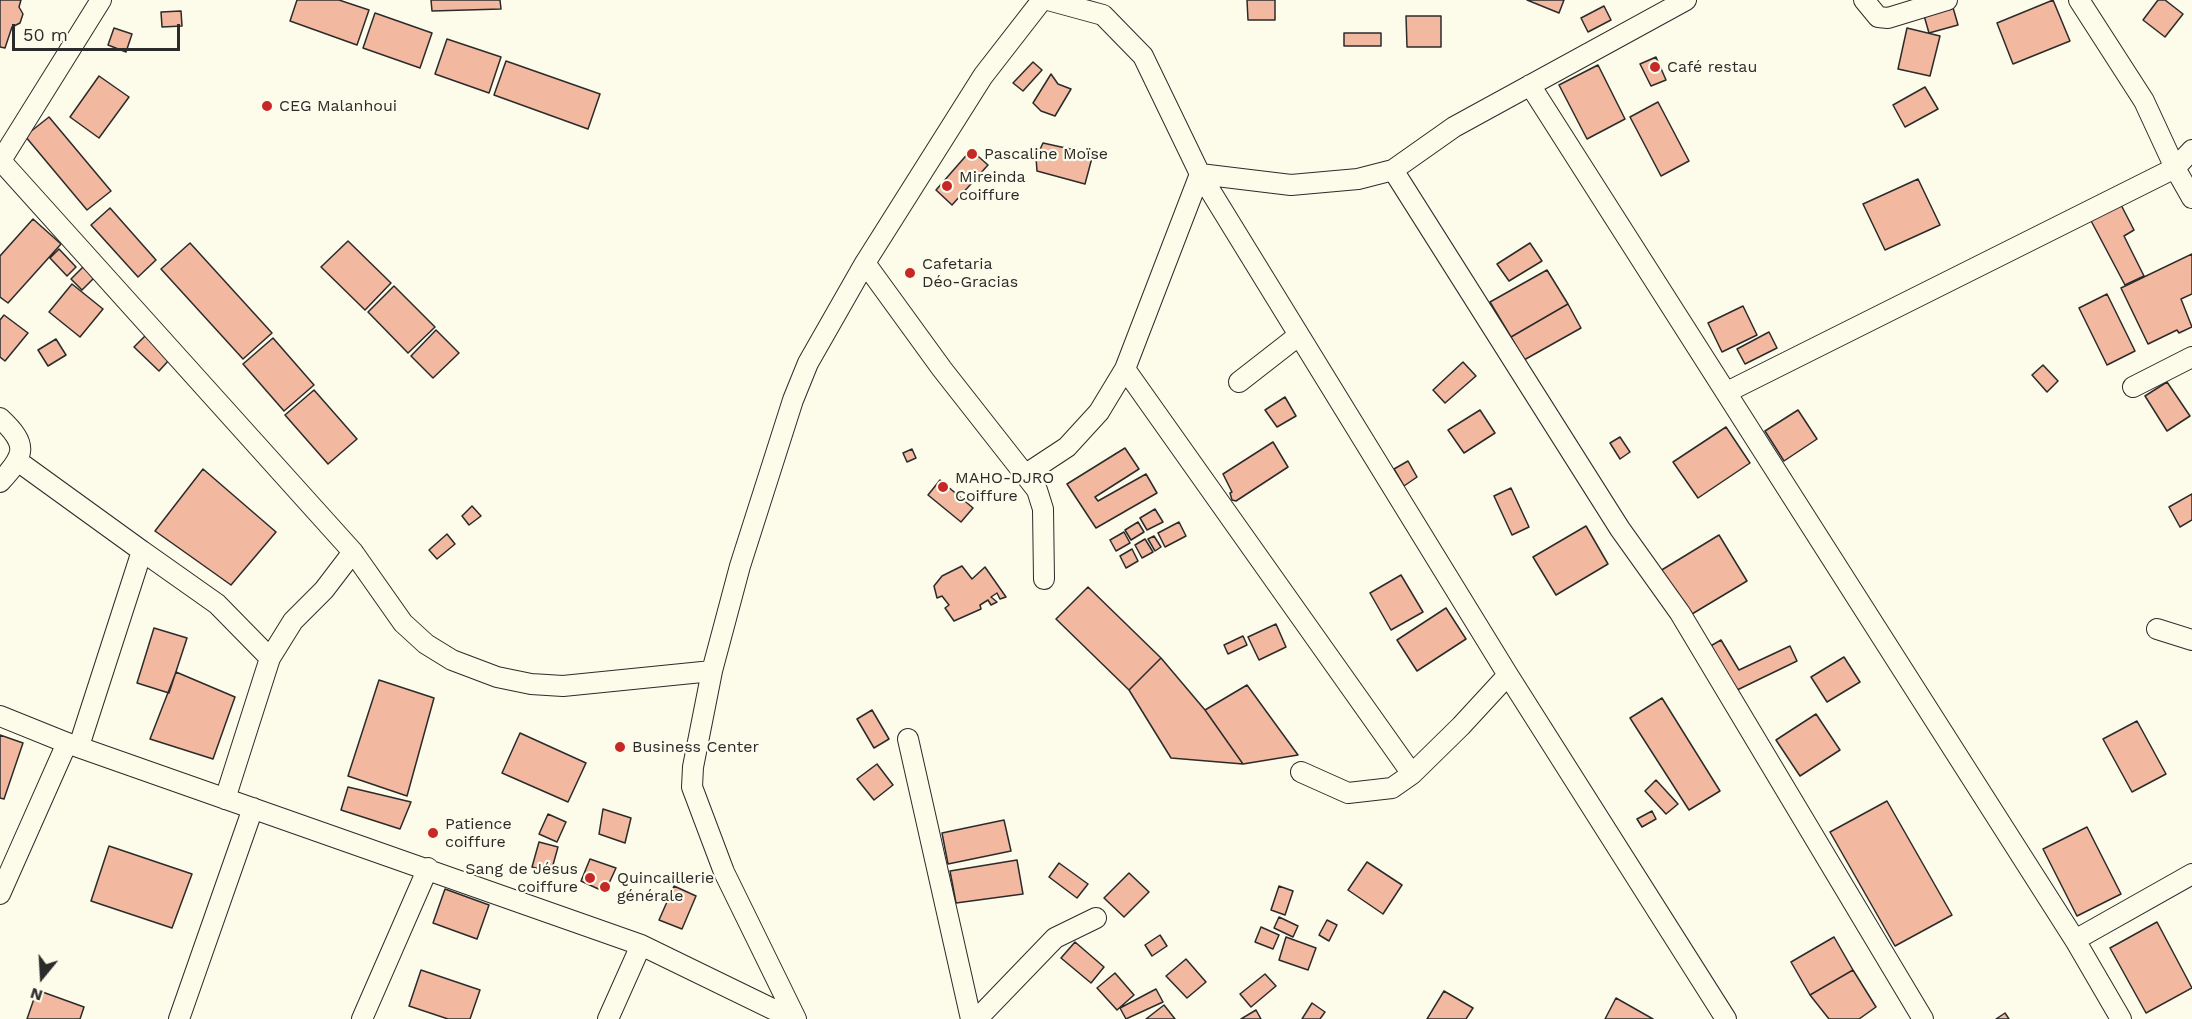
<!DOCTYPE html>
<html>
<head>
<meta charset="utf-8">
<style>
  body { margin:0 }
  #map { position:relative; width:2192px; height:1019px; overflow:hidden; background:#fdfbea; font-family:"Work Sans",sans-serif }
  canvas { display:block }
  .north { position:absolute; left:12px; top:947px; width:60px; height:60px; -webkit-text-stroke:4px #fdfbea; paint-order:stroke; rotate:198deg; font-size:16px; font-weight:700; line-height:24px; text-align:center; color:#2b2b2b }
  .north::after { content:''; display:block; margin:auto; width:21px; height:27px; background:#2b2b2b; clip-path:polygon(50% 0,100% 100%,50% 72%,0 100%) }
  .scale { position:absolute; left:12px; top:24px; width:168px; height:27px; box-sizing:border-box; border:3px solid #2b2b2b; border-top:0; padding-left:8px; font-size:18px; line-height:21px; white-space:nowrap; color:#2b2b2b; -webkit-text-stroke:4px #fdfbea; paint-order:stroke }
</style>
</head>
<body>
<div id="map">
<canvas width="2192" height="1019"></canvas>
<div class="north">N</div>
<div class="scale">50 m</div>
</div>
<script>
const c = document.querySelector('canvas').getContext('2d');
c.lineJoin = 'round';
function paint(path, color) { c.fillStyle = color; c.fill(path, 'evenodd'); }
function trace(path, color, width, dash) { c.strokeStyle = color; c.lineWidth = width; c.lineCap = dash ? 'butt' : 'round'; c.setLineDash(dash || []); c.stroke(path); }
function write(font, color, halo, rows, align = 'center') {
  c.font = font + ' "Work Sans",sans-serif'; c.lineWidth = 4.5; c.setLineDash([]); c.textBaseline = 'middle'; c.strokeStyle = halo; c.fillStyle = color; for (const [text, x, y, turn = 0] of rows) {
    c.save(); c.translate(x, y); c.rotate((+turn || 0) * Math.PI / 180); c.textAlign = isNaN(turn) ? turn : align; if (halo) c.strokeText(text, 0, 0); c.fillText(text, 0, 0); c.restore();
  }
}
const building = new Path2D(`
  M 0,0 L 21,0 L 19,7 L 23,14 L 20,23 L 12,27 L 5,48 L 0,47 Z
  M 297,0 L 339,0 L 369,10 L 357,45 L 290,21 Z
  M 431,0 L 500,0 L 501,9 L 432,11 Z
  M 1247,0 L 1275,0 L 1275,20 L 1248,20 Z
  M 1527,0 L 1564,0 L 1559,13 Z
  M 2053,0 L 2070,41 L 2013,64 L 1997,23 Z
  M 2158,0 L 2165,0 L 2183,14 L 2165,37 L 2143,20 Z
  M 1952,4 L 1958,25 L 1929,33 L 1923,12 Z
  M 1604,6 L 1611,20 L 1588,32 L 1581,18 Z
  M 181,11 L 182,26 L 162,27 L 161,12 Z
  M 375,13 L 432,33 L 420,68 L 363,48 Z
  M 1406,16 L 1441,16 L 1441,47 L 1407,47 Z
  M 114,28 L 132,34 L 126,52 L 108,45 Z
  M 1907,28 L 1940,36 L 1930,76 L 1898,69 Z
  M 1344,33 L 1381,33 L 1381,46 L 1344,46 Z
  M 447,39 L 501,57 L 489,93 L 435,74 Z
  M 1656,57 L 1666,80 L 1651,86 L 1640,64 Z
  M 506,61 L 600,94 L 588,129 L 494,95 Z
  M 1033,62 L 1042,70 L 1023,91 L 1013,83 Z
  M 1598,65 L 1625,119 L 1587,139 L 1559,85 Z
  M 1051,74 L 1058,84 L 1071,89 L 1055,116 L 1041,111 L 1033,103 Z
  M 99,76 L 129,97 L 99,138 L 70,117 Z
  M 1925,87 L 1938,109 L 1905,127 L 1893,105 Z
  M 1658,102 L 1689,161 L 1661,176 L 1630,117 Z
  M 49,117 L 111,191 L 87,210 L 25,136 Z
  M 1043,143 L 1093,154 L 1085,184 L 1037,171 L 1036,158 Z
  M 971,150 L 988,165 L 952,205 L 936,190 Z
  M 1918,179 L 1940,225 L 1885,250 L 1863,204 Z
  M 2119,201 L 2134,230 L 2124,236 L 2144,276 L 2125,285 L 2089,217 Z
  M 110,208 L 156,260 L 138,277 L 91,225 Z
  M 33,219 L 61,244 L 8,303 L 0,297 L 0,256 Z
  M 348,241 L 391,283 L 365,310 L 321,267 Z
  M 190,243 L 272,333 L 243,359 L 161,269 Z
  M 1530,243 L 1542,261 L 1509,281 L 1497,264 Z
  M 59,249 L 76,267 L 67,276 L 50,258 Z
  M 2192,254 L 2192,294 L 2181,299 L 2192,327 L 2179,333 L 2177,330 L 2148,344 L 2121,288 Z
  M 84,266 L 95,277 L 82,290 L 71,279 Z
  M 1547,270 L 1568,304 L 1511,337 L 1490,302 Z
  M 72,284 L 103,309 L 80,337 L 49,312 Z
  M 394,286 L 435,327 L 408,353 L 368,312 Z
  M 2107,294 L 2135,351 L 2107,365 L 2079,308 Z
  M 1568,304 L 1581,328 L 1524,360 L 1511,337 Z
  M 1743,306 L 1757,335 L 1722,352 L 1708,323 Z
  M 4,315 L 28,333 L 5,361 L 0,357 L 0,320 Z
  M 436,330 L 459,353 L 433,378 L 411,356 Z
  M 1769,332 L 1777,348 L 1745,364 L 1737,349 Z
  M 146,335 L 170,359 L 159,371 L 134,347 Z
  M 273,338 L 314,385 L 284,411 L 243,364 Z
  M 56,339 L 66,355 L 48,366 L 38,350 Z
  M 1463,362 L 1476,376 L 1445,403 L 1433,390 Z
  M 2043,365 L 2058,381 L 2047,392 L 2032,375 Z
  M 2167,382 L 2190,416 L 2167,431 L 2145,396 Z
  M 314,390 L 357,439 L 328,464 L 285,415 Z
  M 1285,397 L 1296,416 L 1277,427 L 1265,410 Z
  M 1480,410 L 1495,433 L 1464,453 L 1448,430 Z
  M 1798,410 L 1817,439 L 1784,461 L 1765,431 Z
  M 1726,427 L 1750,463 L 1698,498 L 1673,462 Z
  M 1620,437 L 1630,452 L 1620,459 L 1610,443 Z
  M 1273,442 L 1288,467 L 1236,501 L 1232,500 L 1230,493 L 1232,492 L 1223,474 Z
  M 1125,448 L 1139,469 L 1095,497 L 1098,501 L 1146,474 L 1157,493 L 1096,528 L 1067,484 Z
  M 912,449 L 916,458 L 907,462 L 903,453 Z
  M 1408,461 L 1417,477 L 1404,486 L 1394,469 Z
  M 203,469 L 276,532 L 231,585 L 155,531 Z
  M 940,480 L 973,508 L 961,522 L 928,495 Z
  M 1511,488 L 1529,527 L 1512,535 L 1494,496 Z
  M 2192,494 L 2192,520 L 2180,527 L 2169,507 Z
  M 472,506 L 481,516 L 469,525 L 462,516 Z
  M 1155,509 L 1163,522 L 1147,530 L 1140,518 Z
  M 1138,522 L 1144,532 L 1131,540 L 1125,530 Z
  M 1179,522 L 1186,536 L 1165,547 L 1158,533 Z
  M 1586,526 L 1608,564 L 1556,595 L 1533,557 Z
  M 1124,532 L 1130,543 L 1116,551 L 1110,540 Z
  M 447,534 L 455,544 L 437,559 L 429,550 Z
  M 1719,535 L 1747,581 L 1687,617 L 1660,571 Z
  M 1154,536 L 1161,547 L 1155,551 L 1148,539 Z
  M 1145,539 L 1153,552 L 1142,558 L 1135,545 Z
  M 1132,549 L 1138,561 L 1126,568 L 1120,556 Z
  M 962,566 L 972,579 L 985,567 L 1006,597 L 1000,599 L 997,593 L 991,597 L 997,602 L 991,605 L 988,600 L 980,605 L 981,609 L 954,621 L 945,608 L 949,605 L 942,596 L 937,598 L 934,586 L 942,576 Z
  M 1401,575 L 1423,612 L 1391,630 L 1370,593 Z
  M 1088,587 L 1161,658 L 1129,690 L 1056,619 Z
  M 1446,608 L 1466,639 L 1417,671 L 1397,640 Z
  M 1276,624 L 1286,647 L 1259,660 L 1248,637 Z
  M 154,628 L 187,638 L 169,693 L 137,683 Z
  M 1243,636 L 1247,645 L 1228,654 L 1224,645 Z
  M 1721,640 L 1739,670 L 1790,646 L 1797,661 L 1733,692 L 1707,648 Z
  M 1844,657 L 1860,682 L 1827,702 L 1811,677 Z
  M 1161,658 L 1205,710 L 1243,764 L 1171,758 L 1129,690 Z
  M 176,672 L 235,697 L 213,759 L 150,739 Z
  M 379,680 L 434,698 L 407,796 L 348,776 Z
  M 1247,685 L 1298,755 L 1243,764 L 1205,710 Z
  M 1662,698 L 1720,791 L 1689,810 L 1630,718 Z
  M 872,710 L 889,739 L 874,748 L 857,719 Z
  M 1816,714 L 1840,750 L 1800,776 L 1776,740 Z
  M 2137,721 L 2166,774 L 2132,792 L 2103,739 Z
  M 520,733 L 586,763 L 568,802 L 502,773 Z
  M 0,735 L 23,743 L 4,799 L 0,798 Z
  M 877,764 L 893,785 L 874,800 L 857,779 Z
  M 1656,780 L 1678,804 L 1666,814 L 1645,791 Z
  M 348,787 L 411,802 L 400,829 L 341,810 Z
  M 1887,801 L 1952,915 L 1895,946 L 1830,832 Z
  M 603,809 L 631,818 L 625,843 L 599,834 Z
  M 1652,811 L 1656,819 L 1642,827 L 1637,819 Z
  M 548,814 L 566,822 L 557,842 L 539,834 Z
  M 1004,820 L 1011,851 L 948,864 L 942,833 Z
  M 2087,827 L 2121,894 L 2077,916 L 2043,849 Z
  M 539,842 L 558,847 L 551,872 L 532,867 Z
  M 109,846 L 192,874 L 172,928 L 91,901 Z
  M 590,859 L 616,868 L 605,892 L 581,881 Z
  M 1017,860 L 1023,894 L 956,903 L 950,871 Z
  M 1367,862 L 1402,885 L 1383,914 L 1348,890 Z
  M 1059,863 L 1088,884 L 1077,898 L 1049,877 Z
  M 1129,873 L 1149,892 L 1124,917 L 1104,898 Z
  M 674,886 L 696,896 L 682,929 L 659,920 Z
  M 1279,886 L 1293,891 L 1285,915 L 1271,910 Z
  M 445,889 L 489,905 L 477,939 L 433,923 Z
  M 1279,917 L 1298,926 L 1293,937 L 1274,928 Z
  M 1327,920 L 1337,925 L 1329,941 L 1319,935 Z
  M 2157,922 L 2192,988 L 2146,1013 L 2110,948 Z
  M 1261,927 L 1279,935 L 1273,949 L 1255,942 Z
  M 1160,935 L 1167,946 L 1152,956 L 1145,945 Z
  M 1286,937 L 1316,948 L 1308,970 L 1279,960 Z
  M 1834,937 L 1853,970 L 1810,995 L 1791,962 Z
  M 1075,942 L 1104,967 L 1091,983 L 1061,958 Z
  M 1186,959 L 1206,982 L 1187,998 L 1166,976 Z
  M 421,970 L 480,990 L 470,1019 L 448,1019 L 409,1006 Z
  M 1853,970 L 1876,1007 L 1859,1019 L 1829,1019 L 1810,995 Z
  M 1115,973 L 1134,995 L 1117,1010 L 1097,988 Z
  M 1265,974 L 1276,986 L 1251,1007 L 1240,994 Z
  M 1156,989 L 1163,1002 L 1126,1019 L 1120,1008 Z
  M 37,990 L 84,1007 L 80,1019 L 27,1019 Z
  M 1444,991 L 1473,1008 L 1466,1019 L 1427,1019 Z
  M 1616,998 L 1653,1019 L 1605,1019 Z
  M 1312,1003 L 1325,1012 L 1320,1019 L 1302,1019 Z
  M 1164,1005 L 1175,1019 L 1146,1019 Z
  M 1256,1010 L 1261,1019 L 1241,1019 Z
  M 2005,1013 L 2009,1019 L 1996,1019 Z`);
const minor = new Path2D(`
  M 1048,0 L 1103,15 L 1143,56 L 1200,174 L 1508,675 L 1726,1019
  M 1864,0 L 1878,17 L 1888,18 L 1947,0
  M 2079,0 L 2144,101 L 2175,168 L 2192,198
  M 1530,85 L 2075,940 L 2121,1019
  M 1,161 L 353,552 L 403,623 L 426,644 L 452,660 L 497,677 L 531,684 L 563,686 L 712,671
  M 0,162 L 101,0
  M 1393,170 L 1620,529 L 1680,613 L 1923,1019
  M 865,263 L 942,369 L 1037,490 L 1043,509 L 1044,579
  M 1125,369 L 1412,774
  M 1239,382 L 1298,336
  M 2133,387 L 2192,357
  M 1727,392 L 2175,168 L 2192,150
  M 0,418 C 29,445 25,455 0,482
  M 19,462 L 142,551 L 79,746
  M 1026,474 L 1067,447 L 1099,412 L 1125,369 L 1200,174 L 1291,185 L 1358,179 L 1393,170 L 1454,127 L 1686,0
  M 142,551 L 217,604 L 270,658 L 225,799
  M 2157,629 L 2192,640
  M 270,658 L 293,621 L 324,590 L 353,552
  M 0,716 L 67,743 L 641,945 L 793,1019
  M 908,739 L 971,1019
  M 1301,772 L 1348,793 L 1392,788 L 1412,774 L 1461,726 L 1508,675
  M 0,894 L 67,743
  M 2075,940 L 2192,874
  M 179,1019 L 253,808
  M 362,1019 L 428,868
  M 608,1019 L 641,945
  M 796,1019 L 724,872 L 692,787 L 693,767 L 712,671 L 740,566 L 793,400 L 808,363 L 865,263 L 983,76 L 1042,0
  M 977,1019 L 1055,938 L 1096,918`);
const markers = [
  [1655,67,6,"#c62828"],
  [267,106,6,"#c62828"],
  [972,154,6,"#c62828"],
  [947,186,6,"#c62828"],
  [910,273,6,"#c62828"],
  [943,487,6,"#c62828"],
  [620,747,6,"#c62828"],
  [433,833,6,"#c62828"],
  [590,878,6,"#c62828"],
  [605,887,6,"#c62828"]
];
const poiNames = [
  ["Café restau",1667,67],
  ["CEG Malanhoui",279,106],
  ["Pascaline Moïse",984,154],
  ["Mireinda",959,177],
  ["coiffure",959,195],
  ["Cafetaria",922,264],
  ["Déo-Gracias",922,282],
  ["MAHO-DJRO",955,478],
  ["Coiffure",955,496],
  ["Business Center",632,747],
  ["Patience",445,824],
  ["coiffure",445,842],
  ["Sang de Jésus",578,869,"right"],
  ["coiffure",578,887,"right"],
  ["Quincaillerie",617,878],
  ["générale",617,896]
];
paint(building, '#f2b8a0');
trace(building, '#2b2b2b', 1.5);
trace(minor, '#2b2b2b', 22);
trace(minor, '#fdfbea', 20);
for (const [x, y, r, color] of markers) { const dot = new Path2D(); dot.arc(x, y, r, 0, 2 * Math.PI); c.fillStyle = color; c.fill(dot); trace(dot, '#fdfbea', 2); }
write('16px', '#2b2b2b', '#fdfbea', poiNames, 'left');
</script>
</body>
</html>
